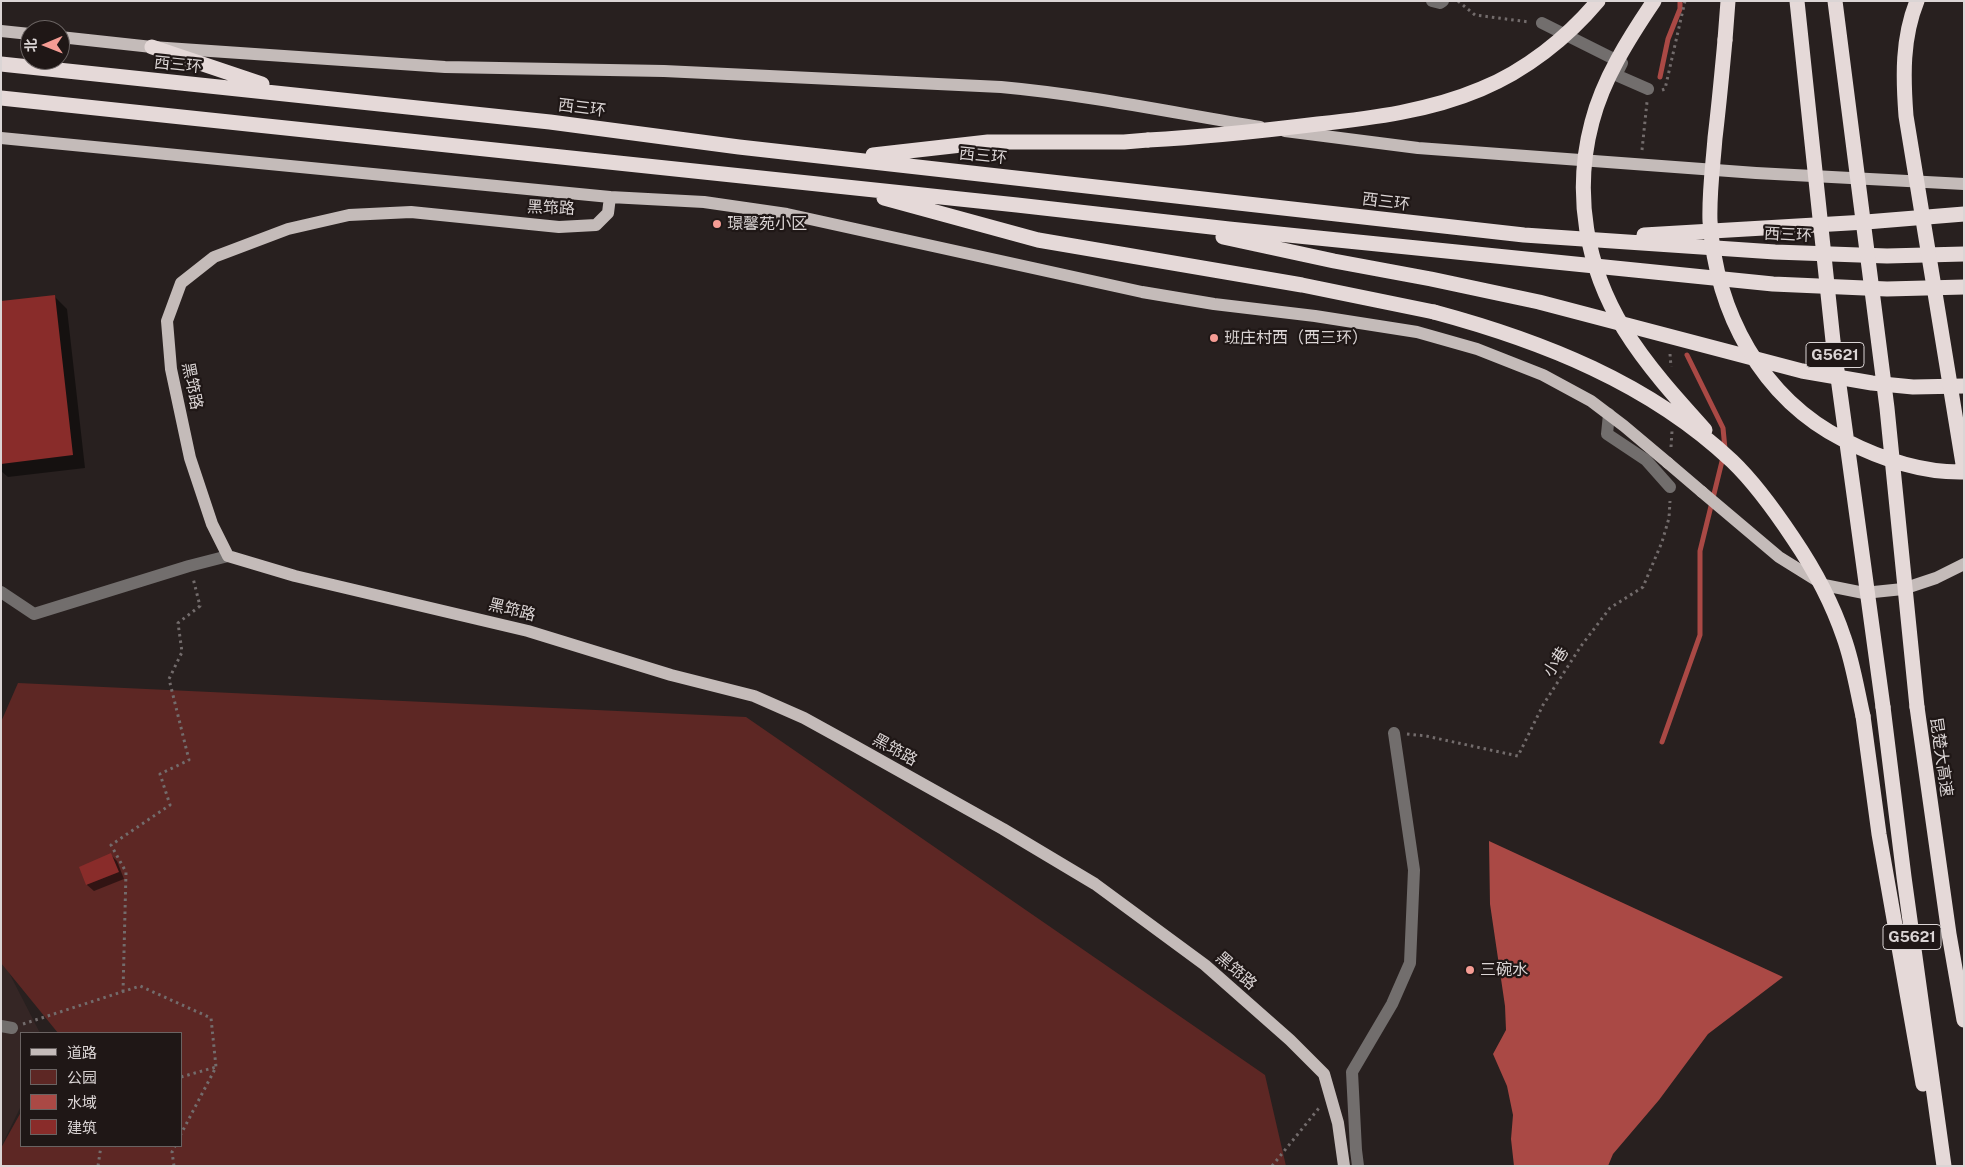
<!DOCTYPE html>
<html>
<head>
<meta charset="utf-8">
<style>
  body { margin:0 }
  #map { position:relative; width:1965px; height:1167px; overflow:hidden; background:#28201f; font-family:"Public Sans","Noto Sans SC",sans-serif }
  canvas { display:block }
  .frame { position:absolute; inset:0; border:2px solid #dbd5d5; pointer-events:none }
  .legend { position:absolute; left:20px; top:1032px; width:162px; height:115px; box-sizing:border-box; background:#1f1716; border:1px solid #6a6362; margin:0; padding:6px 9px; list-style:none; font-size:15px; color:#dbd5d5 }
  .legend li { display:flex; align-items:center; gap:10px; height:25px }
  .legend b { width:25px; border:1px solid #6a6362 }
  .north { position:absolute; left:20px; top:20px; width:50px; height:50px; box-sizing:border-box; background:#1f1716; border:1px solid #6a6362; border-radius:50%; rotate:269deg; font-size:14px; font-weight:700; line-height:20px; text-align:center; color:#dbd5d5 }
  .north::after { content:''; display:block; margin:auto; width:18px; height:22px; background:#f59c94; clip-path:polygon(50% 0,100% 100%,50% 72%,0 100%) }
</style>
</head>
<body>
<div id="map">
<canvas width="1965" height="1167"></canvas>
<div class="frame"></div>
<ul class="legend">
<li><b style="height:6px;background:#c4bbb9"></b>道路</li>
<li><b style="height:14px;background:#5d2724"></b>公园</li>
<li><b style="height:14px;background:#aa4945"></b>水域</li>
<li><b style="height:14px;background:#892c2a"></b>建筑</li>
</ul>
<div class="north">北</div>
</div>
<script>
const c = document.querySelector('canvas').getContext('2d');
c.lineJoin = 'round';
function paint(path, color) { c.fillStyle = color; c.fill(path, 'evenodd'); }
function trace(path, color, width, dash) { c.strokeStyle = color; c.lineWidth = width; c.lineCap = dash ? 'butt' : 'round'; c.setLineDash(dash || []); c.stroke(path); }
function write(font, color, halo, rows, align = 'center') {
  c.font = font + ' "Public Sans","Noto Sans SC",sans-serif'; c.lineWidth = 4.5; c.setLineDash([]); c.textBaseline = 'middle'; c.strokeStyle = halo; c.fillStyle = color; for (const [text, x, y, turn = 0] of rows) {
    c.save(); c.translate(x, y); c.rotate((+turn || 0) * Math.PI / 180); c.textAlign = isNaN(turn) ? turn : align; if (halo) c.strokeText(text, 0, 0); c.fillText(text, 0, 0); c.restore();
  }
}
const built = new Path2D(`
  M 1,957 L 40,1033 L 21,1033 L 21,1106 L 1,1147 Z`);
const green = new Path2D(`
  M 18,683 L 746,717 L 1265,1075 L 1286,1166 L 1,1166 L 1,1148 L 21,1112 L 21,1146 L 181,1146 L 181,1033 L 58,1033 L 1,963 L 1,722 Z`);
const water = new Path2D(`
  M 1489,841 L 1783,977 L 1708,1034 L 1659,1100 L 1613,1154 L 1608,1166 L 1514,1166 L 1511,1139 L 1513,1115 L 1507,1086 L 1493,1054 L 1506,1030 L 1505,1006 L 1490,904 Z`);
const shadow = new Path2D(`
  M 54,296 L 67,309 L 85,468 L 8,477 L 1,471 L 1,302 Z
  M 111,855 L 117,861 L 124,879 L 94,891 L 87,885 L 81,867 Z`);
const stream = new Path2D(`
  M 1660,77 L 1668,39 L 1680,9 L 1680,1
  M 1662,742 L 1700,635 L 1700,551 L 1725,449 L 1723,428 L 1687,355`);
const building = new Path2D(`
  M 55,295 L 73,455 L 1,464 L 1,301 Z
  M 111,853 L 119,872 L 86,885 L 79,867 Z`);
const path = new Path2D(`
  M 1458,1 L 1475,15 L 1529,22
  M 1662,90 L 1665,89 L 1685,1
  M 1642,150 L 1647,102
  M 1670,354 L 1671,367
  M 1671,447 L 1672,431
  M 1407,734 L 1426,736 L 1518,756 L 1543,705 L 1581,646 L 1610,608 L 1643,587 L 1662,542 L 1669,518 L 1670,501
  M 123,992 L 126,872 L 111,845 L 170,805 L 160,774 L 189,760 L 169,679 L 182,652 L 178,623 L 200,606 L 193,578
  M 23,1024 L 140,986 L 211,1018 L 216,1067 L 181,1134
  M 181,1077 L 216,1067
  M 98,1166 L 101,1146
  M 174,1166 L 172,1152 L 175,1146
  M 1272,1166 L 1319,1108`);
const minor = new Path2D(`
  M 1432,1 L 1440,3 L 1443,1
  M 1542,23 L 1622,63 L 1616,75 L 1648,89
  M 1609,414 L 1607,434 L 1646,460 L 1670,487
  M 1,592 L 34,614 L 189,566 L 228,556
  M 1,1026 L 12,1028
  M 1358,1166 L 1356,1150 L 1352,1072 L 1392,1004 L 1410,963 L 1414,870 L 1394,733`);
const major = new Path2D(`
  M 1,31 L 30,34
  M 60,37 L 152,47 L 445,67 L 664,71 L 1001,87 C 1089,95 1174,113 1260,127
  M 1285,131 L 1418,148 L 1756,173 L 1964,184
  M 1,138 L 610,197 L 704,202 L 787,214 L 1142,292 L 1214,304 L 1315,316 L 1417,332 L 1477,349 L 1543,375 L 1591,401 L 1624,426 L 1668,463
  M 610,197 L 608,213 L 596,225 L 559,227 L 411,212 L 349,215 L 288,229 L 214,257 L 181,283 L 167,321 L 171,369 L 190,458 L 212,524 L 228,556 L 295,576 L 528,631 L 671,675 L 754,696 L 804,718 L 853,745 L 1003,829 L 1095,884 L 1205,965 L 1290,1040 L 1324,1074 L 1338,1123 L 1344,1166
  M 1702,492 L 1779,557 L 1824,585 L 1864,593 L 1903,589 L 1936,578 L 1964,564`);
const highway = new Path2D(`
  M 1725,40 L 1728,1
  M 152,47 L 262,84
  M 1,64 L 550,122 L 739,147 L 1524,235 L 1775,252 L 1887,256 L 1964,254
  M 1,98 L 1017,205 L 1229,229 L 1773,284 L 1887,289 L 1964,287
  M 873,155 L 988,142 L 1124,142 L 1148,140
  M 884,198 L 1038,240 L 1302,285 L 1434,312
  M 1644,235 L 1866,222 L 1964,214
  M 1223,237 L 1334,261 L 1431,279 L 1539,302 L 1802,371 L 1872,383 L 1913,387 L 1964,386
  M 1883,707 L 1904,877 L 1944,1166
  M 1917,707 L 1949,934 L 1964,1020
  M 1863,716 L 1879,834 L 1923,1084`);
const majorBridge = new Path2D(`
  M 1668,463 L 1702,492`);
const highwayBridge = new Path2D(`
  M 1654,1 C 1629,38 1603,79 1592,122 C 1573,193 1586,267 1624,329 C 1647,366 1676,398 1705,430
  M 1797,1 L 1833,341 L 1883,707
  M 1835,1 L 1887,408 L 1917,707
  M 1917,1 C 1902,38 1903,77 1906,116 L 1964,470
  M 1725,40 C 1722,72 1719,105 1715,138 C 1713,165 1709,193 1710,221 C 1716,312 1761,398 1844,440 C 1881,459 1921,473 1964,472
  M 1148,140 C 1205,137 1261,131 1318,124 C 1373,118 1429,111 1481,89 C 1525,71 1567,38 1598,1
  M 1434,312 C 1542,341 1649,383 1732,461 C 1755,483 1775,511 1793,538 C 1814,569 1832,602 1844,638 C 1853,663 1857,690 1863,716`);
const markers = [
  [717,224,5,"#f59c94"],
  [1214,338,5,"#f59c94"],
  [1470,970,5,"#f59c94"]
];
const shields = [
  [1835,355,58],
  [1912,937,58]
];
const shieldNames = [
  ["G5621",1835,355],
  ["G5621",1912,937]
];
const streetNames = [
  ["西三环",178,65,6],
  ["西三环",582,108,7],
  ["西三环",983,156,6],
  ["西三环",1386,202,7],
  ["黑筇路",551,208,2],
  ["西三环",1788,235,3],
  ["黑筇路",192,386,79],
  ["黑筇路",512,610,14],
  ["小巷",1556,662,-57],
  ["黑筇路",895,750,29],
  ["昆楚大高速",1941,757,82],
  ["黑筇路",1236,971,41]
];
const poiNames = [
  ["璟馨苑小区",727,224],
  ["班庄村西（西三环）",1224,338],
  ["三碗水",1480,970]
];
paint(built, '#352625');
paint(green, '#5d2724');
paint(water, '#aa4945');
paint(shadow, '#0007');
trace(stream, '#aa4945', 5);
paint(building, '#892c2a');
trace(path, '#736c6c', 3, [2.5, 4]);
trace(minor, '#726e6d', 12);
trace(major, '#c4bbb9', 12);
trace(highway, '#e5d9d8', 15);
trace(majorBridge, '#c4bbb9', 12);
trace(highwayBridge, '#e5d9d8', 15);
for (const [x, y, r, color] of markers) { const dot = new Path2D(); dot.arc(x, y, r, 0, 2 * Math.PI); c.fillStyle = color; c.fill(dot); trace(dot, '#1f1716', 2); }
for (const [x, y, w] of shields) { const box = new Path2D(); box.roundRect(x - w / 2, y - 12.5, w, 25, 4); c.fillStyle = '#1f1716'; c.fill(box); trace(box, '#dbd5d5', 1); }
write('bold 15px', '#dbd5d5', null, shieldNames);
write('16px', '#dbd5d5', '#1f1716', streetNames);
write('16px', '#dbd5d5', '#1f1716', poiNames, 'left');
</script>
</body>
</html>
